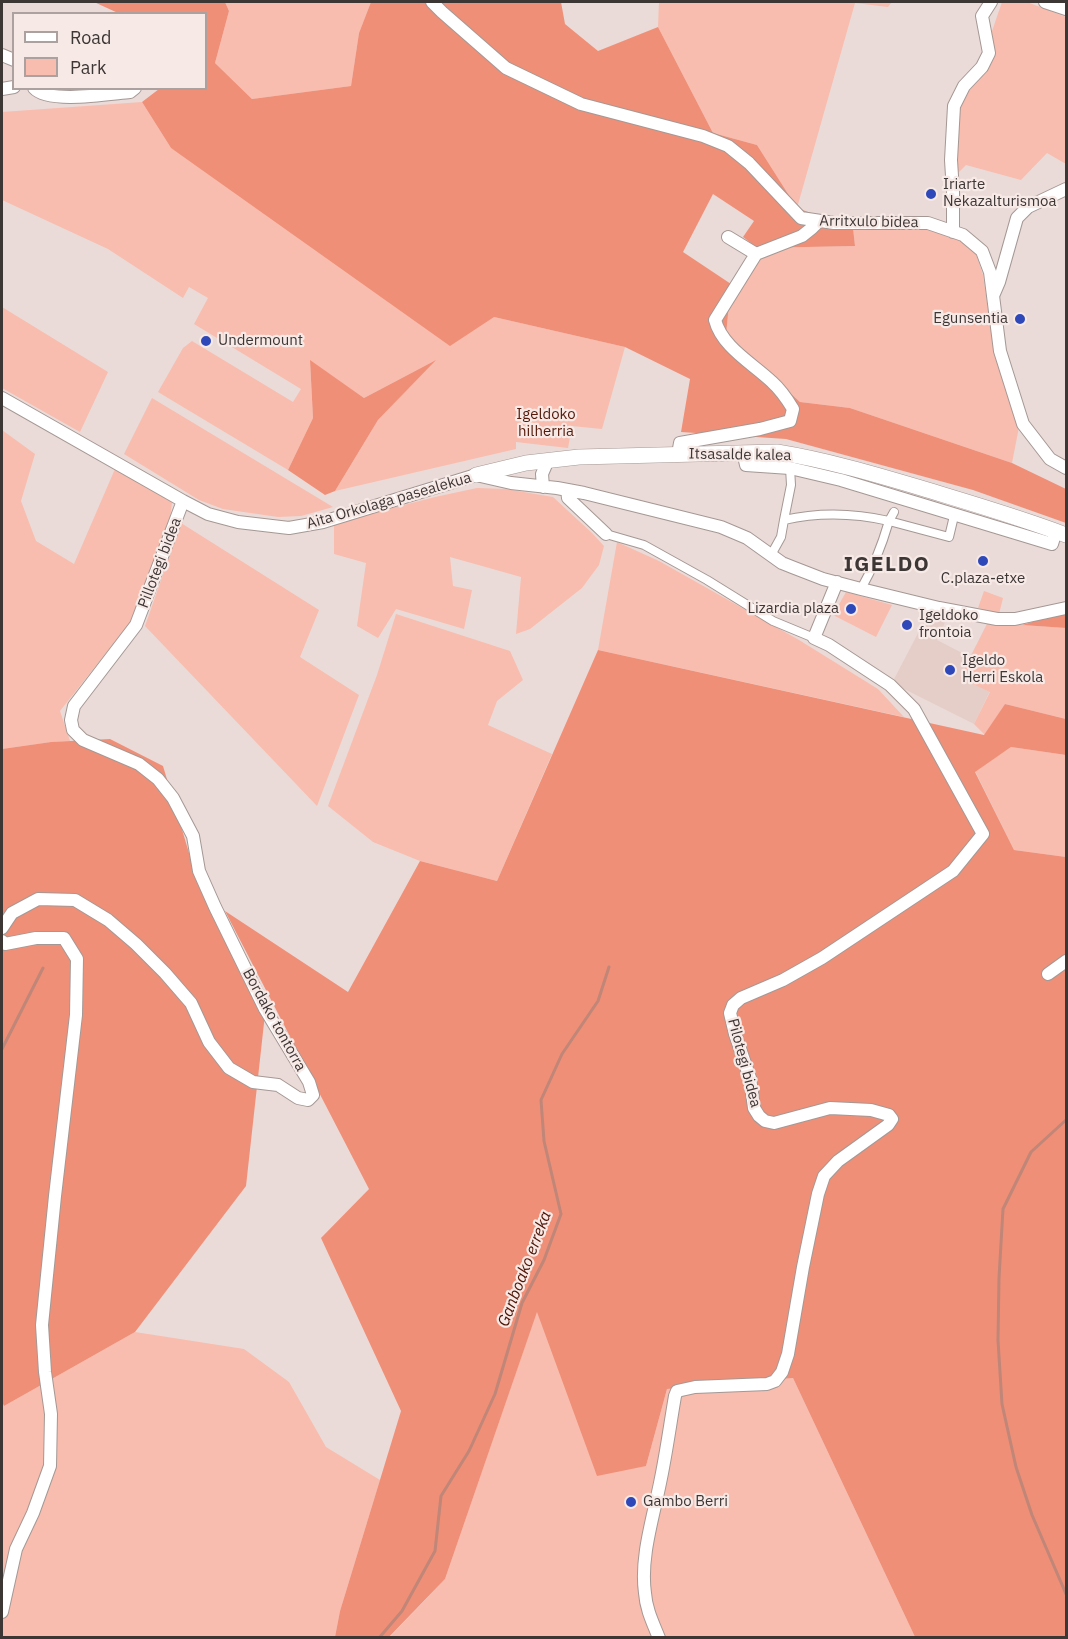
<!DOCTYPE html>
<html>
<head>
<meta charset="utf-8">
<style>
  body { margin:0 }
  #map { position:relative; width:1068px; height:1639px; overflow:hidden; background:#eadbd8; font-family:"IBM Plex Sans",sans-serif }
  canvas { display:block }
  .frame { position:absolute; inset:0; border:3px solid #3c3635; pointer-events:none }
  .legend { position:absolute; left:12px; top:12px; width:195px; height:78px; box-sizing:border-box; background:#f7e9e5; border:2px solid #aca19f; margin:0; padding:8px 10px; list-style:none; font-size:18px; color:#3c3635 }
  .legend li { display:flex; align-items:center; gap:12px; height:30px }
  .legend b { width:30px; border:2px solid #aca19f }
</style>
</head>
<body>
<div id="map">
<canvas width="1068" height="1639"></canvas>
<div class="frame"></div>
<ul class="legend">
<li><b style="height:8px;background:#fff"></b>Road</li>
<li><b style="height:16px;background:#f8bdae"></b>Park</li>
</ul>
</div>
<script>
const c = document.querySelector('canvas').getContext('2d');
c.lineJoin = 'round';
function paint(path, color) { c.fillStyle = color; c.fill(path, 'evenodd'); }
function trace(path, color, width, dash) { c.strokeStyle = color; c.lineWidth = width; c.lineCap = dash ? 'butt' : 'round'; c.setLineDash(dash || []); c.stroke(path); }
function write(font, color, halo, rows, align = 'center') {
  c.font = font + ' "IBM Plex Sans",sans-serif'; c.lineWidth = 4.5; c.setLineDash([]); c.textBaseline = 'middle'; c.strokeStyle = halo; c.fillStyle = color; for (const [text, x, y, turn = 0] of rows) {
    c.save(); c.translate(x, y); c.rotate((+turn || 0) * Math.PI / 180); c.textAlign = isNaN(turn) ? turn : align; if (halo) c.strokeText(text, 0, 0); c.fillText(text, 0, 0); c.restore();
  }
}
const built = new Path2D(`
  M 929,612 L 948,616 L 937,640 L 970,657 L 988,622 L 1005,625 L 1022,625 L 974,724 L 892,683 Z`);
const green = new Path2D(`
  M 225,2 L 371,2 L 359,33 L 351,86 L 252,99 L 215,63 L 229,11 Z
  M 659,2 L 892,2 L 888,7 L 855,3 L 797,208 L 757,145 L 713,133 L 658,27 Z
  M 1002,2 L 1027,2 L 1066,17 L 1066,164 L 1047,153 L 1021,180 L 966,165 L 955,176 L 957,112 L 965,90 L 993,60 L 990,37 Z
  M 142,102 L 171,148 L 494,317 L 625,347 L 602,429 L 572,426 L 568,448 L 516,442 L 516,449 L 335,491 L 378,420 L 434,361 L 364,398 L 310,361 L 313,418 L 288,470 L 158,392 L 183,348 L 192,341 L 293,402 L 301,389 L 194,324 L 208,298 L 189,287 L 183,298 L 108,249 L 2,200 L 2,112 Z
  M 853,228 L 928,228 L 959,239 L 976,254 L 983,275 L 995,357 L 1019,427 L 1012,463 L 850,408 L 800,402 L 726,335 L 731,284 L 757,248 L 855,246 Z
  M 2,307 L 108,372 L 80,432 L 2,388 Z
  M 152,398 L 333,507 L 301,516 L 278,517 L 223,509 L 199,500 L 124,454 Z
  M 2,430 L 35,454 L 21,501 L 36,541 L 74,564 L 115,469 L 172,502 L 169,529 L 132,620 L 60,711 L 70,741 L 51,742 L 2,749 Z
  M 477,488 L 506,489 L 553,497 L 592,533 L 604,546 L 599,565 L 582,588 L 530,629 L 516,634 L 521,577 L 450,557 L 453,586 L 472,590 L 464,629 L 396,609 L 378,638 L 357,626 L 366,563 L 334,554 L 334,523 L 435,497 Z
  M 181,523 L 319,610 L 300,657 L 359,695 L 317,806 L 145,626 Z
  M 617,542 L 659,561 L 799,640 L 878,689 L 904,717 L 598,650 Z
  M 984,591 L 1003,598 L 999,614 L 978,608 Z
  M 846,592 L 892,605 L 876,637 L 833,615 Z
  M 396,614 L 510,651 L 523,680 L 497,701 L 488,725 L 552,754 L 497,881 L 420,861 L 373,842 L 328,806 L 377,675 Z
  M 988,622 L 1005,625 L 1022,625 L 1066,628 L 1066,719 L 1005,704 L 985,735 L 974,724 L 990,692 L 960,678 Z
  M 1011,747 L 1066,755 L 1066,857 L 1014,850 L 975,771 Z
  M 537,1311 L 646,1466 L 667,1389 L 793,1378 L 915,1637 L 389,1638 L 445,1579 Z
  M 135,1332 L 244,1349 L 289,1382 L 326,1447 L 380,1480 L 340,1611 L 335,1637 L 2,1637 L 2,1402 L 4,1406 Z`);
const forest = new Path2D(`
  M 94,2 L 225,2 L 229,11 L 215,63 L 252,99 L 351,86 L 359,33 L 371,2 L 561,2 L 565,24 L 598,51 L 658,27 L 713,133 L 757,145 L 797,208 L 853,228 L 855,246 L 757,248 L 743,237 L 754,221 L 713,194 L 683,252 L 731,284 L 726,335 L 800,402 L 850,408 L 1012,463 L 1066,489 L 1066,523 L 973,490 L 786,439 L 681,432 L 690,379 L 625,347 L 494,317 L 450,346 L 171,148 L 142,102 L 159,89 L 206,88 L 206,14 L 118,13 Z
  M 310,360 L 364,398 L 436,360 L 378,420 L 335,491 L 325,495 L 288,470 L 313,418 Z
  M 1066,612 L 1066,628 L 1022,625 Z
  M 598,650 L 984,735 L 1005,704 L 1066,719 L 1066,755 L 1011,747 L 975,772 L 1014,850 L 1066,857 L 1066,1637 L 915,1637 L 793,1378 L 667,1389 L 646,1466 L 597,1476 L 537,1312 L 445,1579 L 389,1637 L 335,1637 L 340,1611 L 401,1411 L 321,1238 L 369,1189 L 225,911 L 348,992 L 420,861 L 497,881 Z
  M 110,739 L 163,766 L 195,873 L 265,1014 L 246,1186 L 135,1332 L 4,1406 L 2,1402 L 2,749 L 51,742 Z`);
const stream = new Path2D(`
  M 2,1049 L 43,968
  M 1066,1120 L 1031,1152 L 1003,1209 L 999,1278 L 998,1340 L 1002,1404 L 1016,1467 L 1032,1515 L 1066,1594
  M 379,1638 L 402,1611 L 435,1551 L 441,1496 L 469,1451 L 495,1394 L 522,1303 L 544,1260 L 561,1214 L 544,1141 L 541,1100 L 562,1054 L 598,1001 L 609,967`);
const pedestrian = new Path2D(`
  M 894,512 L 889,521 L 949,537 L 954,516
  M 784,520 L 791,485 L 790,468
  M 606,534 L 644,545 L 707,580 L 773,621 L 814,638
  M 771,555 L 781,537 L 784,520 C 819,512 854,513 889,521 C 882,545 873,568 861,589`);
const minor = new Path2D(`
  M 432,2 L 442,12 L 506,68 L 581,104 L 703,136 L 728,146 L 749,163 L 801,218 L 834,223 L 928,223 L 963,235 L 982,251 L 990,272 L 1000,351 L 1023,424 L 1050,459 L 1066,468
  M 1045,2 L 1066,9
  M 2,55 L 14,60
  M 34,88 C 48,104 108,94 130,92 L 135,88
  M 2,89 L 14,87
  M 953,232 L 953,192 L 951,160 L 954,106 L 964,86 L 982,67 L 989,53 L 982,16 L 991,2
  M 728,237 L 756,254
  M 993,296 L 999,282 L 1017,218 L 1028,207 L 1066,189
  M 2,398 L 183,501 L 208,514 L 238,522 L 289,528 L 323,522 L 476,475 L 511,483 L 557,488 L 584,493 L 721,527 L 747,538 L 782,563 L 792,567 L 823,579 L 861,589 L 939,608 L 997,619 L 1015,619 L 1066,608
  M 743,452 L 746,465 L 790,468 L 841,480 L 1052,544 L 1056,531
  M 678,454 L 680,443 L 760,429 L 790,421 L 793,409 C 787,399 781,390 772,382 C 752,363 722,347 715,320 L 756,254 L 802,236 L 812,228 L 818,222
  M 543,487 L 542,474 L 548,460
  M 567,490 L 568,498 L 606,534
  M 2,928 L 12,913 L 38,899 L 75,900 L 108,920 L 136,944 L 165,973 L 191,1003 L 209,1042 L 229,1068 L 253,1082 L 278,1085 L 298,1098 L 308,1100 L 313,1095 L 309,1082 L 265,1009 L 215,907 L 199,871 L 193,836 L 173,798 L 158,779 L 139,764 L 83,740 L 73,730 L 71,720 L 74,706 L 136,625 L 183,501
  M 2,941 L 5,944 L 36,938 L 64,938 L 77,959 L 76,1015 L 55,1196 L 42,1325 L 45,1372 L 51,1414 L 50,1466 L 33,1513 L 16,1549 L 2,1612
  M 1048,974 L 1066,961
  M 659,1638 C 653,1623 646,1609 645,1593 C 640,1558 653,1518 660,1483 C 666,1455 670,1425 675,1396 L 677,1391 L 695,1387 L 767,1384 L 775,1381 L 782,1372 L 788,1354 L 803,1267 L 818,1194 L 824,1176 L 838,1161 L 888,1125 L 892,1119 L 889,1115 L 871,1110 L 830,1108 L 774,1123 L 765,1121 L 759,1116 L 754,1108 L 750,1078 L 735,1034 L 730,1013 L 733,1005 L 741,998 L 783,980 L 822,958 L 953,871 L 983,834 L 914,709 L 890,685 L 829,645 L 814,638 L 837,582`);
const tertiary = new Path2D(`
  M 476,475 L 526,463 L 579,457 L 777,452 C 826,460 874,474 921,488 C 970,503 1019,517 1066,535`);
const markers = [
  [931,194,6,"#2f48b9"],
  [1020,319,6,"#2f48b9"],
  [206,341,6,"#2f48b9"],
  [983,561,6,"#2f48b9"],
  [851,609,6,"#2f48b9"],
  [907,625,6,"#2f48b9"],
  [950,670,6,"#2f48b9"],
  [631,1502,6,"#2f48b9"]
];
const poiNames = [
  ["Iriarte",943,185],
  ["Nekazalturismoa",943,202],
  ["Egunsentia",1008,319,"right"],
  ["Undermount",218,341],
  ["C.plaza-etxe",983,579,"center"],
  ["Lizardia plaza",839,609,"right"],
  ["Igeldoko",919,616],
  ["frontoia",919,633],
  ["Igeldo",962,661],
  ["Herri Eskola",962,678],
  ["Gambo Berri",643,1502]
];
const streetNames = [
  ["Arritxulo bidea",869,222,1],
  ["Itsasalde kalea",740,455,1],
  ["Aita Orkolaga pasealekua",389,501,-16],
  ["Pillotegi bidea",160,563,-69],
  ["Bordako tontorra",274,1020,61],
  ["Pilotegi bidea",744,1063,75]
];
const parkNames = [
  ["Igeldoko",546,415],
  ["hilherria",546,432]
];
const waterNames = [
  ["Ganboako erreka",525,1269,-69]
];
const districtNames = [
  ["IGELDO",887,565]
];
paint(built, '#e5cec8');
paint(green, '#f8bdae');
paint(forest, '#f08f77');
trace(stream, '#c08678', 3);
trace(pedestrian, '#a59894', 10);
trace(minor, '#a59894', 14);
trace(tertiary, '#a59894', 16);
trace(pedestrian, '#fff', 8);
trace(minor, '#fff', 12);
trace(tertiary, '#fff', 15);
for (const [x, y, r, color] of markers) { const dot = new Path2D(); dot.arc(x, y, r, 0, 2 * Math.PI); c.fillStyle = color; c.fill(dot); trace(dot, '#f7e9e5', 2); }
write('15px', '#3c3635', '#f7e9e5', poiNames, 'left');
write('15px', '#3c3635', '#f7e9e5', streetNames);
write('15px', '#561a0b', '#f7e9e5', parkNames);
write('italic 16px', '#4f1405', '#f7e9e5', waterNames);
c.letterSpacing = '1.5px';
write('bold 21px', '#3c3635', '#f7e9e5', districtNames);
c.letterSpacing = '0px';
</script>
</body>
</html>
